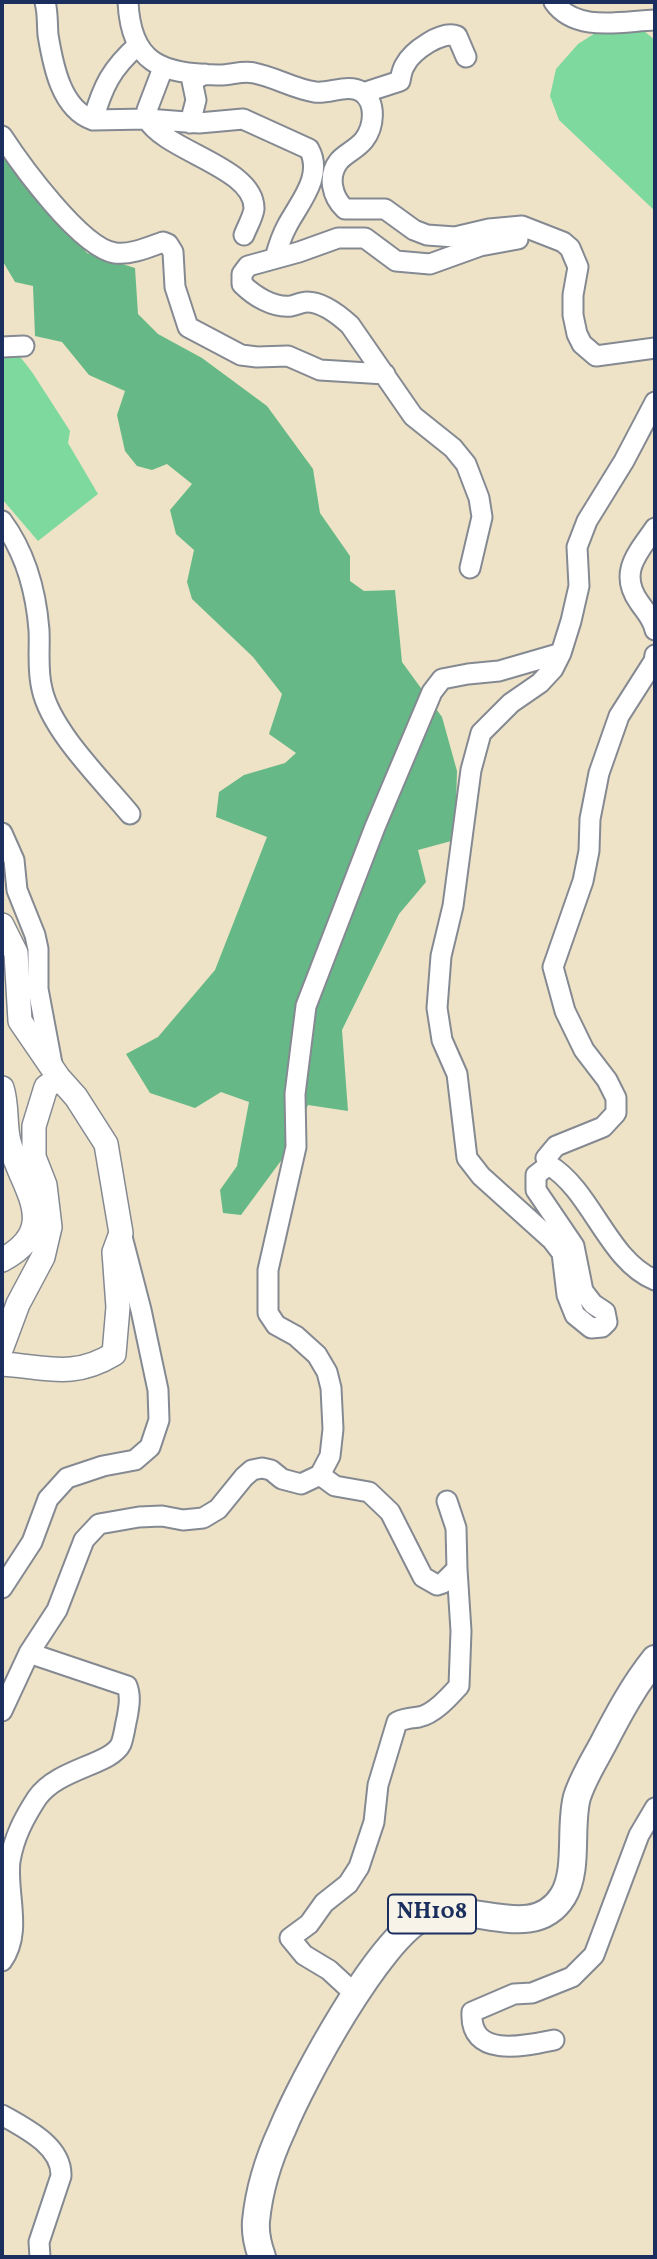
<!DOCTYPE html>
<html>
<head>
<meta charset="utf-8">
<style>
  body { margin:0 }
  #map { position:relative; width:657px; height:2259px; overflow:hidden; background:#eee3c6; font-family:Vollkorn,serif }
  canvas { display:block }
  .frame { position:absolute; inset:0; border:4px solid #1b2f5e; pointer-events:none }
</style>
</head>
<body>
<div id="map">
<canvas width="657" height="2259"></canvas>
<div class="frame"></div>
</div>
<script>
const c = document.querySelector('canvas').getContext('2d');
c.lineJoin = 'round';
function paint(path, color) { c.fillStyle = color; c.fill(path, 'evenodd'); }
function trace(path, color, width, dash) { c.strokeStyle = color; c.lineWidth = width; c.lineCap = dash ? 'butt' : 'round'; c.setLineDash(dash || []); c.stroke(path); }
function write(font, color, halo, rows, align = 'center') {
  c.font = font + ' Vollkorn,serif'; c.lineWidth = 7; c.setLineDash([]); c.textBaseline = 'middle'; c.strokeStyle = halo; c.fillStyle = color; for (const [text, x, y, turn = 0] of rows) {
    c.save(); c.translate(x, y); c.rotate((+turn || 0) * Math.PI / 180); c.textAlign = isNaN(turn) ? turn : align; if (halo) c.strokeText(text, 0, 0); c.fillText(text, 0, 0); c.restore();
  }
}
const green = new Path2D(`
  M 608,25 L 639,27 L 655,40 L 655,211 L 559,120 L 550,96 L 556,69 L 578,44 Z
  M 7,351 L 21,358 L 32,372 L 70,431 L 68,443 L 98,494 L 38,541 L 2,499 L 2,352 Z`);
const forest = new Path2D(`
  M 2,143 L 41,198 L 87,253 L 135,268 L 138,314 L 158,334 L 202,358 L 267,406 L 313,469 L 320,513 L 350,556 L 350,581 L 364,591 L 395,590 L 402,662 L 442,717 L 457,771 L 455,840 L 418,850 L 426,882 L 399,914 L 342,1030 L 348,1111 L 308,1105 L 286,1154 L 241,1215 L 223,1213 L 220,1190 L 237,1166 L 249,1102 L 221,1092 L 195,1108 L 150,1093 L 126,1054 L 158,1037 L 215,970 L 267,837 L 216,817 L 219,792 L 244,775 L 285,763 L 296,753 L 269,734 L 282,694 L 253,657 L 192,599 L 187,582 L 194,550 L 176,534 L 170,510 L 192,484 L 167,464 L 152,470 L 137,466 L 125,451 L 117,415 L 125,391 L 89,375 L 62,342 L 35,336 L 33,286 L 15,282 L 2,260 Z`);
const minor = new Path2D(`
  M 45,2 C 48,13 47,23 48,35 C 53,65 61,109 93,120 L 147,119 L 199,123 L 243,119 L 309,149 C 324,176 299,203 287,226 C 281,237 278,247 275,258
  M 128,2 C 131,64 161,73 217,75 C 229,76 242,70 254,73 C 275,77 294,89 315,92 C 330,94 348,83 362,92 C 377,103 374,127 364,140 C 357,149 346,153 339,161 C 327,176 332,197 345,209 L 385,209 L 414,230 L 427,235 L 455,237 L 489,229 L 522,226 L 563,242 L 570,248 L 578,267 L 573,295 L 573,315 L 577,334 L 582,344 L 596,356 L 655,348
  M 554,2 C 576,33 622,21 655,20
  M 163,68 L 147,110 L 147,119 C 166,152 255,167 254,209 C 253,217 247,227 244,235
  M 363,93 L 400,81 C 401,76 402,69 405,65 C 412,51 442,30 457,36 L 466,57
  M 93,120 C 103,86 111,69 138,45
  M 190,123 L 196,100 L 192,81 L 205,74
  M 2,136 C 21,165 81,248 115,253 C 131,255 149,247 163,242 L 168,244 L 173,252 L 175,287 L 188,327 L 241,355 L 257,357 L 288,356 L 320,370 L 385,374
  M 2,347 L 24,346
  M 655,402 L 624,461 L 587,521 L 577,547 L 579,586 L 571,621 L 561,653 L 553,669 L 540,683 L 511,703 L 481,733 L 471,770 L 453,906 L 441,956 L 437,1008 L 442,1040 L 457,1074 L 467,1158 L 481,1176 L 552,1240 L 562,1253 L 567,1295 L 575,1315 L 591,1328 L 602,1327 L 607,1322 L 605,1312 L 593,1304 L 583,1291 L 574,1246 L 536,1190 L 536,1175 L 549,1165 C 592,1191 608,1261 655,1280
  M 2,521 C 25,552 36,592 39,630 C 40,650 37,670 42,689 C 51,731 103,781 130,814
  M 655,528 C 638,553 618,572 639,602 C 645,611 653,619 655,630
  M 470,568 L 482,517 L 479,498 L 466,464 L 453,448 L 413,416 L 350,325 C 339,315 322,302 307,302 C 302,302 296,305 291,306 C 273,308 254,296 242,284 L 242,274 L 248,266 L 299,252 L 338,238 L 365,238 L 396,261 L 430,264 L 480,246 L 518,239
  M 2,833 L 14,860 L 17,890 L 35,935 L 38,949 L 38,989 L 53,1069
  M 549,1165 L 546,1158 L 556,1146 L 603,1127 L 616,1113 L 616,1098 L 607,1080 L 584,1050 L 565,1011 L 553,967 L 583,881 L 589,851 L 590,819 L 599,773 L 619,716 L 654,661 L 655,655
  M 320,1475 L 335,1486 L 369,1492 L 390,1512 L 423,1577 L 437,1585 L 443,1583 L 457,1569 L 461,1631 L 459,1686 C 449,1697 434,1714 419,1717 C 411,1718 405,1718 397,1722 L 378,1785 L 374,1822 L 359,1867 L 348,1884 L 324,1903 L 309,1924 L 290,1938 L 304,1955 L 329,1970 L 355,1994
  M 447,1501 L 456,1528 L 457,1569
  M 2,1588 L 32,1542 L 48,1499 L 67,1478 L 103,1466 L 135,1460 L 150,1447 L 159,1420 L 158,1390 L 141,1310 L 121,1233
  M 2,1711 L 29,1653 L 57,1610 L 84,1540 L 99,1524 L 139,1517 L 162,1516 L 183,1520 L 203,1518 L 218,1509 L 244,1477 L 252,1470 L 262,1468 L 271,1470 L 282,1479 L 301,1484 L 320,1475 L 330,1456 L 333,1429 L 331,1388 L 327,1372 L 317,1355 L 296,1336 L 276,1325 L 268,1313 L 268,1270 L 296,1147 L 295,1094 L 306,1006 L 375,827 L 432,692 L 442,679 L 468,674 L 499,671 L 561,653
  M 2,1961 C 23,1932 6,1893 10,1861 C 14,1837 24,1818 37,1798 C 58,1768 111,1765 121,1744 C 124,1736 125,1726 127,1718 C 129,1707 131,1696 127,1686 L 29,1653
  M 554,2040 C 525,2046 469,2059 472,2012 L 514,1994 L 532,1993 L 572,1977 L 594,1955 L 639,1835 L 655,1808
  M 2,2115 C 25,2128 62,2146 61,2176 L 39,2242 L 40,2257`);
const major = new Path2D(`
  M 2,925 L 16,953 L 20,1021 L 59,1078 L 46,1087 L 34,1126 L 34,1157 L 45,1185 L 50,1227 L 43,1257 L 18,1304 L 2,1347
  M 2,1088 C 7,1103 5,1120 8,1137 C 17,1184 66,1226 2,1260
  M 2,1364 C 47,1367 73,1379 114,1354 L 118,1307 L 114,1252 L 121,1233 L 106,1144 L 76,1097 L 59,1078`);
const highway = new Path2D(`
  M 262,2257 C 258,2246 255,2234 256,2221 C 259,2190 269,2158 282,2130 C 302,2081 379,1938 424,1917 C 467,1897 532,1946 563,1896 C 579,1870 569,1826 577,1797 C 583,1778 594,1761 603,1744 C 618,1715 634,1685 655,1659`);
const shields = [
  [432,1914,88]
];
const shieldNames = [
  ["NH108",432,1914]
];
paint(green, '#7ed99f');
paint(forest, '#66b986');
trace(minor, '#848992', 23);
trace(major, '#848992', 26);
trace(highway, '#848992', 30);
trace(minor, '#fff', 19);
trace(major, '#fff', 23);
trace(highway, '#fff', 26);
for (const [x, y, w] of shields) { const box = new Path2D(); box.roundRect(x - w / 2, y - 19.5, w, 39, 5); c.fillStyle = '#f7f3e8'; c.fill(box); trace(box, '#1b2f5e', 2); }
write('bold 23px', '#1b2f5e', null, shieldNames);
</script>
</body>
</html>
